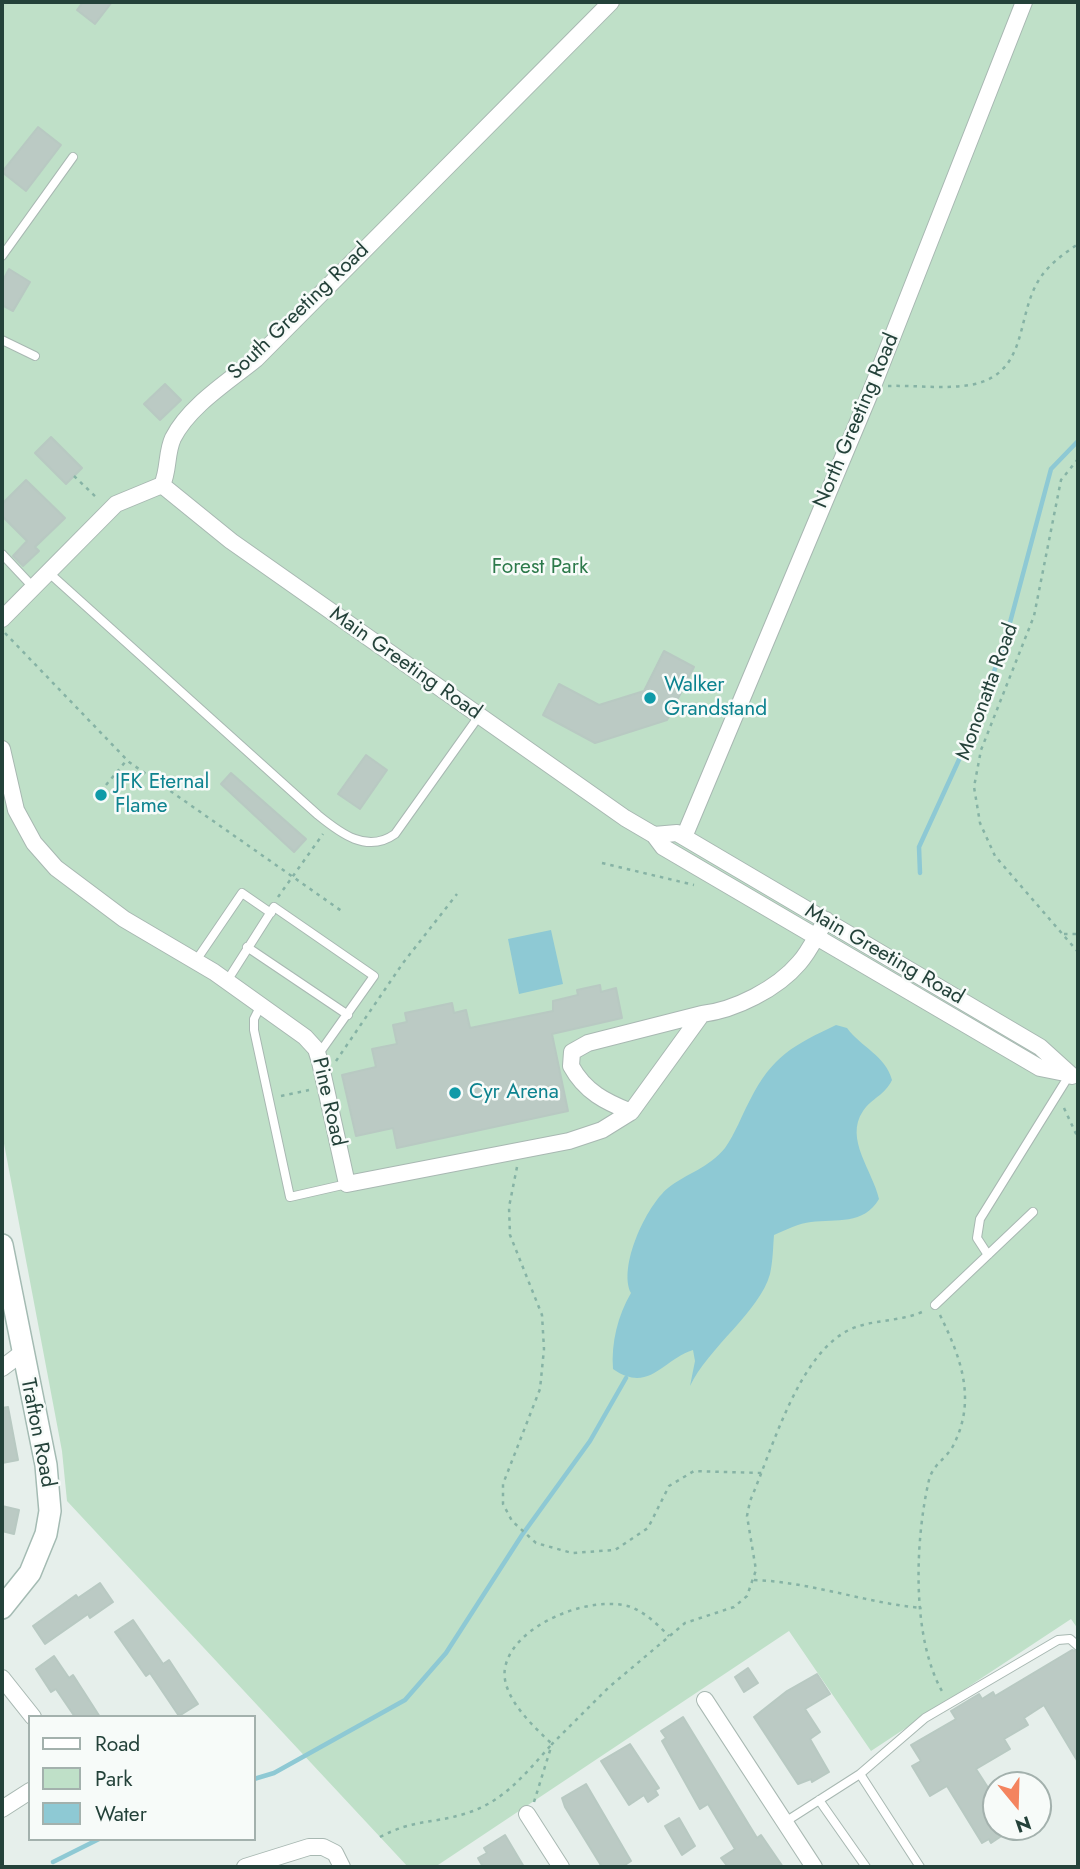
<!DOCTYPE html>
<html>
<head>
<meta charset="utf-8">
<style>
  body { margin:0 }
  #map { position:relative; width:1080px; height:1869px; overflow:hidden; background:#e6efeb; font-family:Jost,sans-serif }
  canvas { display:block }
  .frame { position:absolute; inset:0; border:4px solid #24423a; pointer-events:none }
  .legend { position:absolute; left:28px; top:1715px; width:228px; height:126px; box-sizing:border-box; background:#f7fbf9; border:2px solid #a3b1ad; margin:0; padding:9px 12px; list-style:none; font-size:21px; color:#24423a }
  .legend li { display:flex; align-items:center; gap:14px; height:35px }
  .legend b { width:35px; border:2px solid #a3b1ad }
  .north { position:absolute; left:982px; top:1771px; width:70px; height:70px; box-sizing:border-box; background:#f7fbf9; border:2px solid #a3b1ad; border-radius:50%; rotate:161deg; font-size:19px; font-weight:700; line-height:28px; text-align:center; color:#24423a }
  .north::after { content:''; display:block; margin:auto; width:24px; height:32px; background:#f4845f; clip-path:polygon(50% 0,100% 100%,50% 72%,0 100%) }
</style>
</head>
<body>
<div id="map">
<canvas width="1080" height="1869"></canvas>
<div class="frame"></div>
<ul class="legend">
<li><b style="height:9px;background:#fff"></b>Road</li>
<li><b style="height:19px;background:#bfe0c8"></b>Park</li>
<li><b style="height:19px;background:#8ec9d4"></b>Water</li>
</ul>
<div class="north">N</div>
</div>
<script>
const c = document.querySelector('canvas').getContext('2d');
c.lineJoin = 'round';
function paint(path, color) { c.fillStyle = color; c.fill(path, 'evenodd'); }
function trace(path, color, width, dash) { c.strokeStyle = color; c.lineWidth = width; c.lineCap = dash ? 'butt' : 'round'; c.setLineDash(dash || []); c.stroke(path); }
function write(font, color, halo, rows, align = 'center') {
  c.font = font + ' Jost,sans-serif'; c.lineWidth = 5; c.setLineDash([]); c.textBaseline = 'middle'; c.strokeStyle = halo; c.fillStyle = color; for (const [text, x, y, turn = 0] of rows) {
    c.save(); c.translate(x, y); c.rotate((+turn || 0) * Math.PI / 180); c.textAlign = isNaN(turn) ? turn : align; if (halo) c.strokeText(text, 0, 0); c.fillText(text, 0, 0); c.restore();
  }
}
const green = new Path2D(`
  M 2,2 L 1078,2 L 1078,1629 L 1071,1619 L 871,1751 L 789,1631 L 435,1867 L 408,1867 L 67,1501 L 62,1451 L 2,1133 Z`);
const water = new Path2D(`
  M 551,930 L 563,984 L 519,994 L 508,939 Z
  M 836,1025 L 847,1028 C 861,1047 886,1056 892,1080 C 885,1095 872,1098 863,1111 C 844,1139 873,1171 879,1199 C 864,1225 836,1219 811,1222 C 799,1223 786,1230 774,1235 C 773,1247 773,1261 770,1274 C 760,1311 708,1348 690,1386 L 695,1361 L 693,1350 C 662,1360 649,1394 613,1369 C 611,1343 618,1315 631,1293 C 618,1267 646,1206 668,1188 C 687,1173 709,1168 725,1148 C 735,1134 742,1115 750,1100 C 772,1056 794,1045 836,1025 Z`);
const stream = new Path2D(`
  M 920,873 L 919,847 L 968,740 L 1004,645 L 1051,469 L 1078,441
  M 254,1779 L 274,1773 L 405,1700 L 446,1653 L 522,1535 L 590,1441 L 626,1378
  M 53,1862 L 99,1839`);
const building = new Path2D(`
  M 83,2 L 112,2 L 95,24 L 77,10 Z
  M 38,127 L 61,145 L 26,191 L 2,172 Z
  M 9,269 L 30,282 L 13,311 L 2,305 L 2,282 Z
  M 165,384 L 181,400 L 160,420 L 144,404 Z
  M 51,437 L 82,468 L 66,484 L 35,453 Z
  M 26,480 L 65,518 L 35,547 L 39,551 L 23,566 L 13,556 L 27,541 L 2,516 L 2,504 Z
  M 664,651 L 694,667 L 667,720 L 595,743 L 543,715 L 559,684 L 599,705 L 644,691 Z
  M 366,755 L 387,770 L 360,809 L 338,794 Z
  M 231,773 L 306,839 L 294,852 L 221,784 Z
  M 600,985 L 601,992 L 616,988 L 622,1018 L 552,1034 L 568,1111 L 397,1148 L 393,1128 L 356,1136 L 342,1075 L 376,1067 L 372,1049 L 397,1044 L 393,1025 L 407,1022 L 405,1013 L 452,1003 L 454,1013 L 466,1010 L 470,1028 L 553,1011 L 553,1001 L 578,995 L 577,990 Z
  M 8,1407 L 18,1460 L 2,1463 L 2,1408 Z
  M 2,1506 L 19,1510 L 14,1534 L 2,1531 Z
  M 100,1583 L 113,1602 L 90,1618 L 88,1614 L 45,1644 L 33,1626 L 76,1595 L 78,1598 Z
  M 133,1620 L 163,1664 L 169,1660 L 198,1704 L 179,1716 L 150,1673 L 146,1676 L 115,1632 Z
  M 1072,1650 L 1078,1652 L 1078,1762 L 1044,1705 L 1024,1718 L 1028,1725 L 1004,1739 L 1010,1749 L 976,1769 L 996,1800 L 996,1827 L 1015,1827 L 991,1843 L 989,1839 L 982,1843 L 947,1786 L 930,1796 L 912,1766 L 921,1761 L 911,1745 L 956,1719 L 951,1711 L 979,1694 L 982,1699 L 993,1692 L 995,1696 Z
  M 54,1656 L 69,1678 L 73,1675 L 100,1717 L 75,1717 L 56,1689 L 51,1692 L 36,1669 Z
  M 748,1668 L 758,1683 L 744,1692 L 735,1677 Z
  M 817,1674 L 830,1694 L 805,1709 L 820,1732 L 810,1739 L 829,1772 L 812,1782 L 811,1779 L 798,1784 L 754,1717 L 787,1691 Z
  M 683,1717 L 757,1838 L 761,1835 L 783,1867 L 728,1867 L 721,1858 L 735,1849 L 708,1804 L 700,1809 L 662,1741 L 666,1738 L 661,1731 Z
  M 630,1744 L 659,1788 L 655,1790 L 658,1795 L 648,1802 L 644,1795 L 629,1805 L 601,1761 Z
  M 586,1784 L 631,1861 L 622,1867 L 602,1867 L 565,1807 L 562,1798 Z
  M 679,1818 L 695,1846 L 682,1855 L 665,1826 Z
  M 505,1835 L 524,1867 L 483,1867 L 478,1858 L 487,1853 L 484,1848 Z`);
const path = new Path2D(`
  M 888,386 C 916,385 948,390 975,384 C 1026,372 1017,321 1036,285 C 1045,267 1062,255 1078,244
  M 1078,459 L 1061,480 L 1034,616 L 981,750 L 974,787 L 980,823 L 995,856 L 1078,952
  M 74,476 L 98,499
  M 5,633 L 129,762 L 343,912
  M 106,785 L 126,761
  M 602,863 L 694,885
  M 278,897 L 323,834
  M 1064,934 L 1078,934
  M 336,1061 L 403,963 L 457,894
  M 281,1096 L 309,1090
  M 1064,1108 L 1078,1138
  M 517,1167 L 509,1207 L 510,1235 L 542,1315 L 544,1349 L 540,1389 L 503,1484 L 503,1504 L 512,1521 L 536,1543 L 572,1553 L 615,1550 L 648,1528 L 669,1486 L 694,1471 L 762,1473
  M 940,1315 C 961,1358 977,1400 953,1446 C 946,1459 933,1464 929,1480 C 915,1540 911,1638 943,1693
  M 754,1580 C 812,1582 865,1603 922,1608
  M 534,1802 L 552,1744 L 608,1688 L 685,1623 L 734,1607 L 747,1596 L 756,1570 L 747,1516 L 750,1501 C 772,1451 798,1353 851,1329 C 874,1319 901,1322 924,1311
  M 380,1837 C 414,1819 431,1824 464,1814 C 503,1803 526,1773 552,1744 C 534,1727 500,1696 505,1668 C 513,1624 592,1594 631,1607 C 646,1613 658,1625 669,1636`);
const lane = new Path2D(`
  M 2,256 L 73,157
  M 2,340 L 35,356
  M 2,554 L 33,587
  M 48,572 L 318,815 C 340,833 367,854 395,834 L 479,716
  M 247,947 L 348,1015
  M 195,962 L 242,893 L 271,913
  M 227,981 L 274,907 L 374,976 L 318,1055
  M 260,1007 L 254,1019 L 254,1030 L 290,1197 L 347,1184
  M 988,1255 L 977,1238 L 980,1219 L 1070,1074
  M 935,1305 L 1033,1212
  M 860,1774 L 925,1718 L 1058,1640 L 1070,1639 L 1078,1646
  M 819,1800 L 866,1867
  M 785,1822 L 860,1774 L 920,1867`);
const street = new Path2D(`
  M 162,485 L 231,541 L 625,818 L 654,835 L 663,847 L 1040,1068 L 1070,1074
  M 2,619 L 116,504 L 162,485 C 169,470 166,453 173,438 C 189,406 229,381 256,359 L 611,2
  M 2,749 L 16,810 L 34,843 L 56,868 L 124,919 L 214,972 L 305,1037 L 316,1049 L 320,1062 L 347,1184 L 569,1141 L 602,1130 L 631,1112
  M 654,835 L 677,833 L 1040,1047 L 1072,1076
  M 684,837 L 873,386 L 1024,2
  M 702,1014 L 588,1043 L 572,1052 L 571,1066 C 585,1092 606,1102 631,1112 L 702,1014 C 735,1010 777,989 799,963 C 810,951 817,934 826,920
  M 2,1368 L 22,1353
  M 2,1678 L 33,1717
  M 705,1700 L 814,1867
  M 2,1809 L 30,1791
  M 527,1814 L 561,1867
  M 245,1867 L 309,1847 L 323,1847 L 335,1853 L 342,1867`);
const secondary = new Path2D(`
  M 2,1245 L 46,1465 L 50,1511 L 46,1534 L 30,1573 L 2,1608`);
const markers = [
  [650,698,7,"#0f9aa8"],
  [101,795,7,"#0f9aa8"],
  [455,1093,7,"#0f9aa8"]
];
const streetNames = [
  ["South Greeting Road",299,312,-44],
  ["North Greeting Road",857,421,-67],
  ["Main Greeting Road",405,664,35],
  ["Mononatta Road",988,692,-70],
  ["Main Greeting Road",884,955,30],
  ["Pine Road",328,1102,77],
  ["Trafton Road",37,1433,79]
];
const parkNames = [
  ["Forest Park",540,568]
];
const cultureNames = [
  ["Walker",664,686],
  ["Grandstand",664,710],
  ["JFK Eternal",115,783],
  ["Flame",115,807],
  ["Cyr Arena",469,1093]
];
paint(green, '#bfe0c8');
paint(water, '#8ec9d4');
trace(stream, '#8ec9d4', 4.5);
paint(building, '#bbcac4');
trace(building, '#b8c9c2', 2);
trace(lane, '#a8b8b2', 10);
trace(street, '#a8b8b2', 18);
trace(secondary, '#a4bbb3', 24);
trace(path, '#86b3a5', 2.5, [3.5, 5]);
trace(lane, '#fff', 8);
trace(street, '#fff', 16);
trace(secondary, '#fff', 21);
for (const [x, y, r, color] of markers) { const dot = new Path2D(); dot.arc(x, y, r, 0, 2 * Math.PI); c.fillStyle = color; c.fill(dot); trace(dot, '#f7fbf9', 2.5); }
write('21px', '#24423a', '#f7fbf9', streetNames);
write('21px', '#2d7a4b', '#f7fbf9', parkNames);
write('21px', '#0d838f', '#f7fbf9', cultureNames, 'left');
</script>
</body>
</html>
